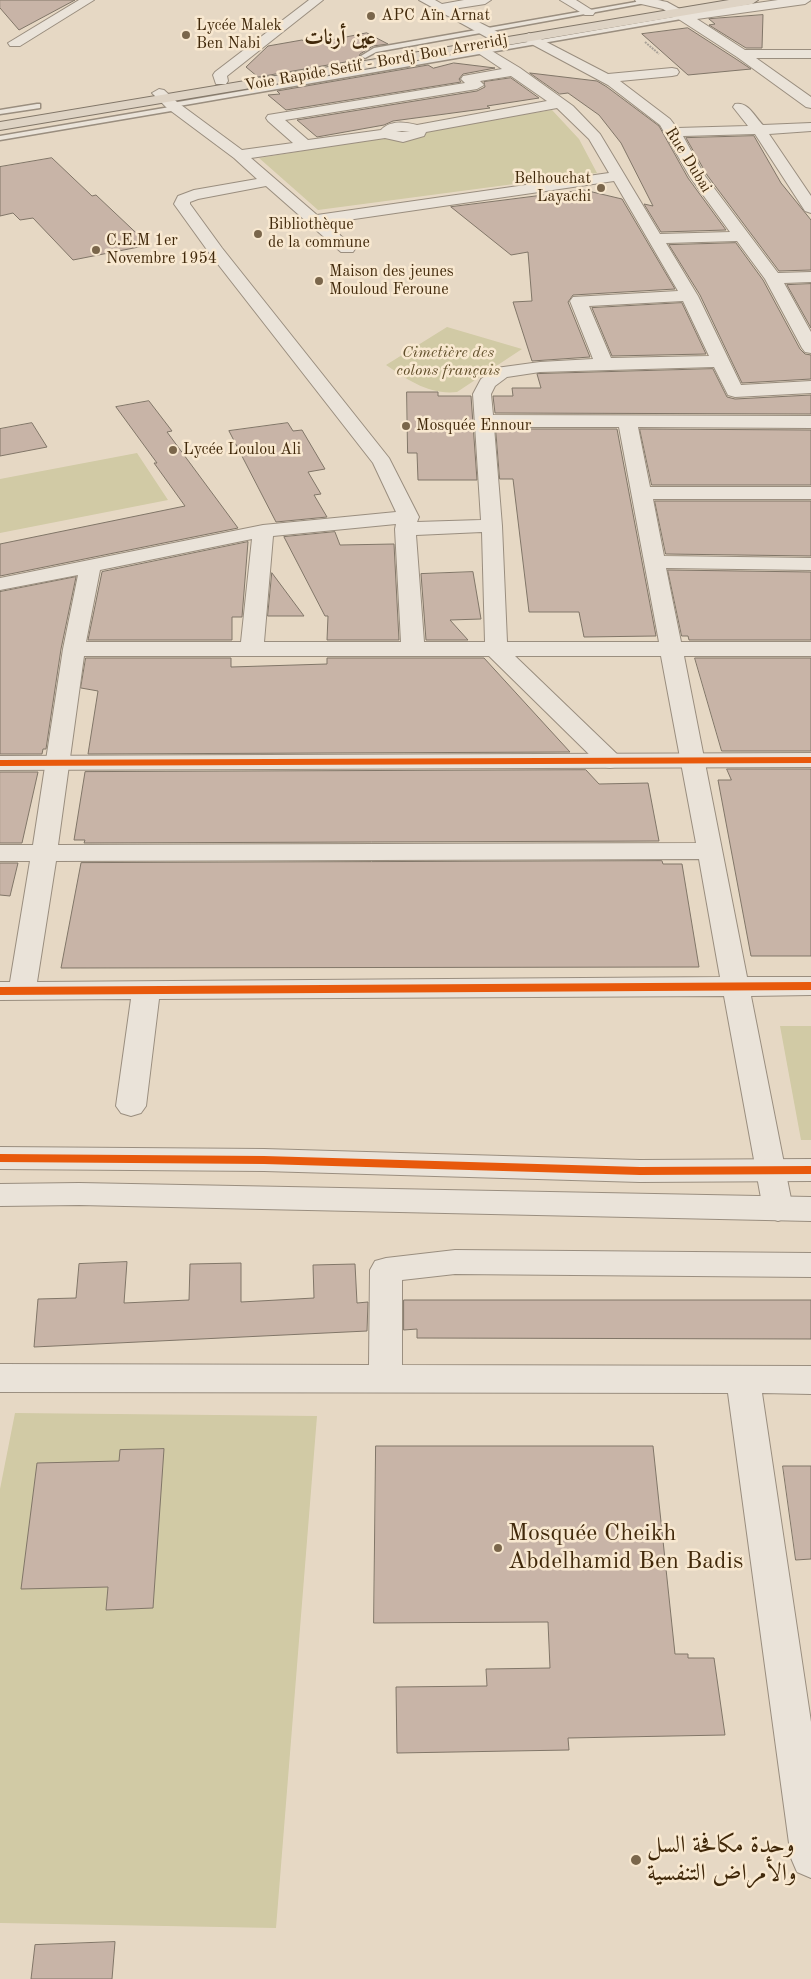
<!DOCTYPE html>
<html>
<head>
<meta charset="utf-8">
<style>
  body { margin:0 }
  canvas { display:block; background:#e6d8c4 }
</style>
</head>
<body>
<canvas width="811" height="1979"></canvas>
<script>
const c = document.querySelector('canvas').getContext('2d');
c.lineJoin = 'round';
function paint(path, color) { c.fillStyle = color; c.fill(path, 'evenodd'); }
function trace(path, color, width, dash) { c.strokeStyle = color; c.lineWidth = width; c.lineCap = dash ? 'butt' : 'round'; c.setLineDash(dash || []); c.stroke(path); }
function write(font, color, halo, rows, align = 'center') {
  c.font = font + ' "Old Standard TT",Amiri,serif'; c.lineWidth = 5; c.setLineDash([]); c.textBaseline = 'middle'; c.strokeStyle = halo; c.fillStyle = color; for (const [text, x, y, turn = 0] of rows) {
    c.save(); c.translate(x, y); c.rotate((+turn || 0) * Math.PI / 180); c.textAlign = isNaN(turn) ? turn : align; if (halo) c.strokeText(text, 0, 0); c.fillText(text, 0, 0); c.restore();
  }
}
const green = new Path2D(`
  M 552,110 L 579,139 L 597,173 L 318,210 L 259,158 Z
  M 447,327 L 522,349 L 457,392 C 429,395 408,380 386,365 Z
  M 137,453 L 168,500 L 0,533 L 0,479 Z
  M 780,1026 L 811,1026 L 811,1140 L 801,1140 Z
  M 15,1413 L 317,1416 L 276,1928 L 0,1923 L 0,1489 Z`);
const building = new Path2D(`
  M 0,0 L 75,0 L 19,30 L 0,8 Z
  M 763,15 L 762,48 L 746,48 L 709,25 L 715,24 L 709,19 Z
  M 688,28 L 736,59 L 751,69 L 688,75 L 642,34 Z
  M 367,33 L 388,44 L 373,46 L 360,54 L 359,57 L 363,59 L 258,77 L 246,67 L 268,46 L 302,40 L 310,44 Z
  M 454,63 L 495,68 L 463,74 L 459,79 L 461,82 L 286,110 L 268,95 L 280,94 L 277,91 L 428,65 L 433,68 Z
  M 530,73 L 597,81 L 607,87 L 659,126 L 688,178 L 726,230 L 661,232 L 644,204 L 653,206 L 621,143 L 599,115 L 568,93 L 560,94 Z
  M 511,78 L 539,98 L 487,106 L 490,108 L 393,121 L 384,125 L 317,137 L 297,120 L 477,91 L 485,87 L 484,82 Z
  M 754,136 L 781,183 L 811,220 L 811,270 L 779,271 L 707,175 L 686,138 Z
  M 52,158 L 92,196 L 96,195 L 149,245 L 73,260 L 33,218 L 20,220 L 13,213 L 0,216 L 0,167 Z
  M 584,190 L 622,199 L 675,289 L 573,295 L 568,302 L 590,357 L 532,361 L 513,302 L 532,301 L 528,252 L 511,255 L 451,207 Z
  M 736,243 L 763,280 L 800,349 L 805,354 L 811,355 L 811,379 L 742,383 L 700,295 L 669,245 Z
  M 811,284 L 811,328 L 787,285 Z
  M 682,303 L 706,354 L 612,356 L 592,308 Z
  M 713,369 L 727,397 L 735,399 L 811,395 L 811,414 L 495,413 L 493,396 L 513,396 L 512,388 L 541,388 L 537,374 Z
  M 407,392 L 438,392 L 438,396 L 471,396 L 477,480 L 418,480 L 417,453 L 408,453 Z
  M 149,401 L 172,431 L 167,432 L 238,528 L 0,576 L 0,544 L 185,506 L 154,463 L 157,463 L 116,407 Z
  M 32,423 L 47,447 L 0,456 L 0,429 Z
  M 288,423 L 293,431 L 302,430 L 325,469 L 308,472 L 321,494 L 314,495 L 327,517 L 276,522 L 229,431 Z
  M 496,429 L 617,429 L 656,636 L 584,637 L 579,612 L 529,612 L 513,479 L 500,479 Z
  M 640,429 L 811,430 L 811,485 L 652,485 Z
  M 655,501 L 811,501 L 811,556 L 666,554 Z
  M 335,532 L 340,545 L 394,544 L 399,640 L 327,640 L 328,616 L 325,616 L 284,537 Z
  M 248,542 L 242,617 L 232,617 L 232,640 L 88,640 L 102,572 Z
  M 668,570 L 811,572 L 811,640 L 689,640 L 688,636 L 682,636 Z
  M 473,572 L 481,619 L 450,620 L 468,640 L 426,640 L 421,574 Z
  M 272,573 L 304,616 L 268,616 Z
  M 76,577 L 61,649 L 46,749 L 43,749 L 42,754 L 0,754 L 0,592 Z
  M 86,658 L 231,658 L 231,667 L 327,664 L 327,658 L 484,658 L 570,752 L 88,754 L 98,691 L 81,688 Z
  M 695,658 L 811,658 L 811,751 L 722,751 Z
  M 727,769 L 811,769 L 811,956 L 751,956 L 718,780 L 731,780 Z
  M 586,770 L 599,784 L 648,783 L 659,841 L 84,843 L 85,840 L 74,840 L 85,772 Z
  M 0,772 L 38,772 L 22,843 L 0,843 Z
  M 662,861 L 663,864 L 682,864 L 699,967 L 61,968 L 81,863 Z
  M 0,863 L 18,863 L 10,896 L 0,895 Z
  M 127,1262 L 124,1303 L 189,1300 L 190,1264 L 241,1263 L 241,1302 L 314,1298 L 313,1265 L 355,1264 L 357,1303 L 368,1302 L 367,1331 L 34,1347 L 38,1299 L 76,1298 L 79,1264 Z
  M 404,1300 L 811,1300 L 811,1339 L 417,1338 L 417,1329 L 404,1330 Z
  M 376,1446 L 653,1446 L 675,1654 L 688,1654 L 688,1658 L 714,1658 L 725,1735 L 568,1738 L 569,1750 L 397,1753 L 396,1687 L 487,1686 L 486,1669 L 550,1668 L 548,1622 L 374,1623 Z
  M 164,1449 L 153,1608 L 106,1610 L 108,1587 L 21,1589 L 37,1463 L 119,1461 L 120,1450 Z
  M 783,1466 L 811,1466 L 811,1559 L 796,1560 Z
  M 115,1942 L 112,1979 L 31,1979 L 35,1945 Z`);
const path = new Path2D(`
  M 645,42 L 659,54`);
const service = new Path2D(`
  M 647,0 L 662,0 L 376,52 L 365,58 L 361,56 L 374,48 Z
  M 685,15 L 688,17 L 687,18 L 179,106 L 181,108 L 177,110 L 0,140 L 0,136 L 170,107 L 168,105 L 172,103 Z
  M 37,104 L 40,104 L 40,108 L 0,114 L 0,110 Z`);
const minor = new Path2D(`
  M 79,0 L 94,0 L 20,46 L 10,46 L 8,43 Z
  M 309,0 L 323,0 L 227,76 L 228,81 L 226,84 L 216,84 L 213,75 L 215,72 Z
  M 419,0 L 435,0 L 442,4 L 464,0 L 491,0 L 485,4 L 453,9 L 498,32 L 500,35 L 493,39 L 488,38 Z
  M 560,0 L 576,0 L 595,12 L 593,15 L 585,15 Z
  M 635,0 L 657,0 L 667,2 L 687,13 L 778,0 L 811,0 L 805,4 L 697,19 L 745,50 L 811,50 L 811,58 L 756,58 L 811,97 L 811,108 L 806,107 L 737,57 L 680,20 L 663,9 L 637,3 Z
  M 529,33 L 608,74 L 672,68 L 677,69 L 679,72 L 677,75 L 672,76 L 620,81 L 670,119 L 677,128 L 748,126 L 733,107 L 735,104 C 748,101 755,117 763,125 L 811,123 L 811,131 L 769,134 L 811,196 L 811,213 L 805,211 L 755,134 L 683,136 L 705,176 L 778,273 L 811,272 L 811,282 L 784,283 L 811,332 L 811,353 L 805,352 L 802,348 L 765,279 L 737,241 L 666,243 L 698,296 L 741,385 L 811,381 L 811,393 L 735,397 L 728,395 L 714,367 L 540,372 L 507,377 L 495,386 L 491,394 L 493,415 L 811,416 L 811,428 L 638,427 L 650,487 L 811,487 L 811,499 L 653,499 L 664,556 L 811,558 L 811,570 L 666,568 L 681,642 L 811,642 L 811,656 L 684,656 L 747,977 L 811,977 L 811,995 L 751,996 L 793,1209 L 789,1217 L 778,1221 L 767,1217 L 763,1209 L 724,996 L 159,999 L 146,1106 L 141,1113 L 131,1116 L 121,1113 L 116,1106 L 131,999 L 0,1000 L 0,982 L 10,982 L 30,861 L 0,861 L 0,845 L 33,845 L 63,649 L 78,575 L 0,590 L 0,578 L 263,525 L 396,512 L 373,463 L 210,254 L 174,204 L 178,196 L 194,190 L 257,179 L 234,158 L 167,108 L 152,93 L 159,89 L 164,90 L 177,102 L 242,150 L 293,143 L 268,121 L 266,118 L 268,115 L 465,83 L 461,79 L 463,76 L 502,69 L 472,49 L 470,46 L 477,42 L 520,68 L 573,106 L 600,134 L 660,234 L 730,232 L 690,177 L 660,125 L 608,85 L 524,40 L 522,37 ZM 511,76 L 547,101 L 417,125 C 406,122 390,120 381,130 L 308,140 L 285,120 L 477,89 L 484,85 L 480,81 ZM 557,108 L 589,139 L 609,173 L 317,215 L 251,158 L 385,138 L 403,142 L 424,136 L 426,132 ZM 402,131 L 410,132 L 396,132 ZM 614,181 L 678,291 L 573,297 L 570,301 L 593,359 L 540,362 L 496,368 L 481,379 L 473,394 L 481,520 L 417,522 L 419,517 L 389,458 L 222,248 L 190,204 L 190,202 L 198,199 L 266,186 L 341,252 L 353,252 L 355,249 L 327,223 ZM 683,301 L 709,356 L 611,358 L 589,306 ZM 494,427 L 619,427 L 659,642 L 507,642 L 502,526 ZM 396,524 L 395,529 L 401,642 L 264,642 L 273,536 ZM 482,532 L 485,642 L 424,642 L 416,535 ZM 252,539 L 241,642 L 86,642 L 100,570 ZM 84,656 L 489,656 L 601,766 L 610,768 L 619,766 L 622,761 L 619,756 L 515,656 L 661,656 L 696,843 L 58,845 ZM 699,859 L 720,977 L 37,982 L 56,861 Z
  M 455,1250 L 811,1253 L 811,1277 L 455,1274 L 402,1280 L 402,1365 L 811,1366 L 811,1394 L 762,1393 L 811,1722 L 811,1878 L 797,1872 L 791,1858 L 728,1393 L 0,1392 L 0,1364 L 369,1365 L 370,1270 L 375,1261 L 386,1258 Z`);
const tertiary = new Path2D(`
  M 811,753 L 811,767 L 0,770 L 0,756 Z
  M 0,1147 L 264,1149 L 640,1160 L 811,1159 L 811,1181 L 640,1182 L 264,1171 L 0,1169 Z
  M 79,1183 L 811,1197 L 811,1221 L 79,1205 L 0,1206 L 0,1184 Z`);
const trunk = new Path2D(`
  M 729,0 L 758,0 L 752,4 L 0,130 L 0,122 Z`);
const cyclewayFar1 = new Path2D(`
  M 0,763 L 811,760`);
const cycleway = new Path2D(`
  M 0,991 L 811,986
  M 0,1158 L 264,1160 L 640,1171 L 811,1170`);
const markers = [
  [371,16,5,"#7a664b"],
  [186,35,5,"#7a664b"],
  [601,188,5,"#7a664b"],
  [258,234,5,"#7a664b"],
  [96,250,5,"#7a664b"],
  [319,281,5,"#7a664b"],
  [406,426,5,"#7a664b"],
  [173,450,5,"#7a664b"],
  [498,1548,5,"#7a664b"],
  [636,1860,6,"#7a664b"]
];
const farPoinames = [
  ["APC Aïn Arnat",381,16],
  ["Lycée Malek",196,26],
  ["Ben Nabi",196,44],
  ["Belhouchat",591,179,"right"],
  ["Layachi",591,197,"right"],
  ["Bibliothèque",268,225],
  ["de la commune",268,243],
  ["C.E.M 1er",106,241],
  ["Novembre 1954",106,259],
  ["Maison des jeunes",329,272],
  ["Mouloud Feroune",329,290],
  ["Mosquée Ennour",416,426],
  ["Lycée Loulou Ali",183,450]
];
const farStreetnames = [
  ["Voie Rapide Setif - Bordj Bou Arreridj",376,63,-10],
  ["Rue Dubai",688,160,58]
];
const farParknames = [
  ["Cimetière des",448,353],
  ["colons français",448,371]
];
const farDistrictnames = [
  ["عين أرنات",340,38]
];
const nearPoinames = [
  ["Mosquée Cheikh",508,1534],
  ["Abdelhamid Ben Badis",508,1562],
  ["وحدة مكافحة السل",647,1846],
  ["والأمراض التنفسية",647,1874]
];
paint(green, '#d1caa5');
paint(building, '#c8b4a7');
trace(building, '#817668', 1);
trace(service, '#9a8e7f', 3);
trace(minor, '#9a8e7f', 2);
trace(tertiary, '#9a8e7f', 2);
trace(trunk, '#817668', 2);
trace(path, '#aaa298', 2, [2, 1]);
paint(service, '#eae3d9');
paint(minor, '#eae3d9');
paint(tertiary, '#eae3d9');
paint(trunk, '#ded3c4');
trace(cyclewayFar1, '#e8590c', 6);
trace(cycleway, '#e8590c', 8);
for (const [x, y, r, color] of markers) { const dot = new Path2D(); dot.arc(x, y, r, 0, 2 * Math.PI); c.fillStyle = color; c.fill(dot); trace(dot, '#f8e8d0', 2); }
write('16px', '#40280a', '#f8e8d0', farPoinames, 'left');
write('16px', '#40280a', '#f8e8d0', farStreetnames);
write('italic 16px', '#604e2a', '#f8e8d0', farParknames);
write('bold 21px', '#40280a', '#f8e8d0', farDistrictnames);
write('24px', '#40280a', '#f8e8d0', nearPoinames, 'left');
</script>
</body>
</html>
